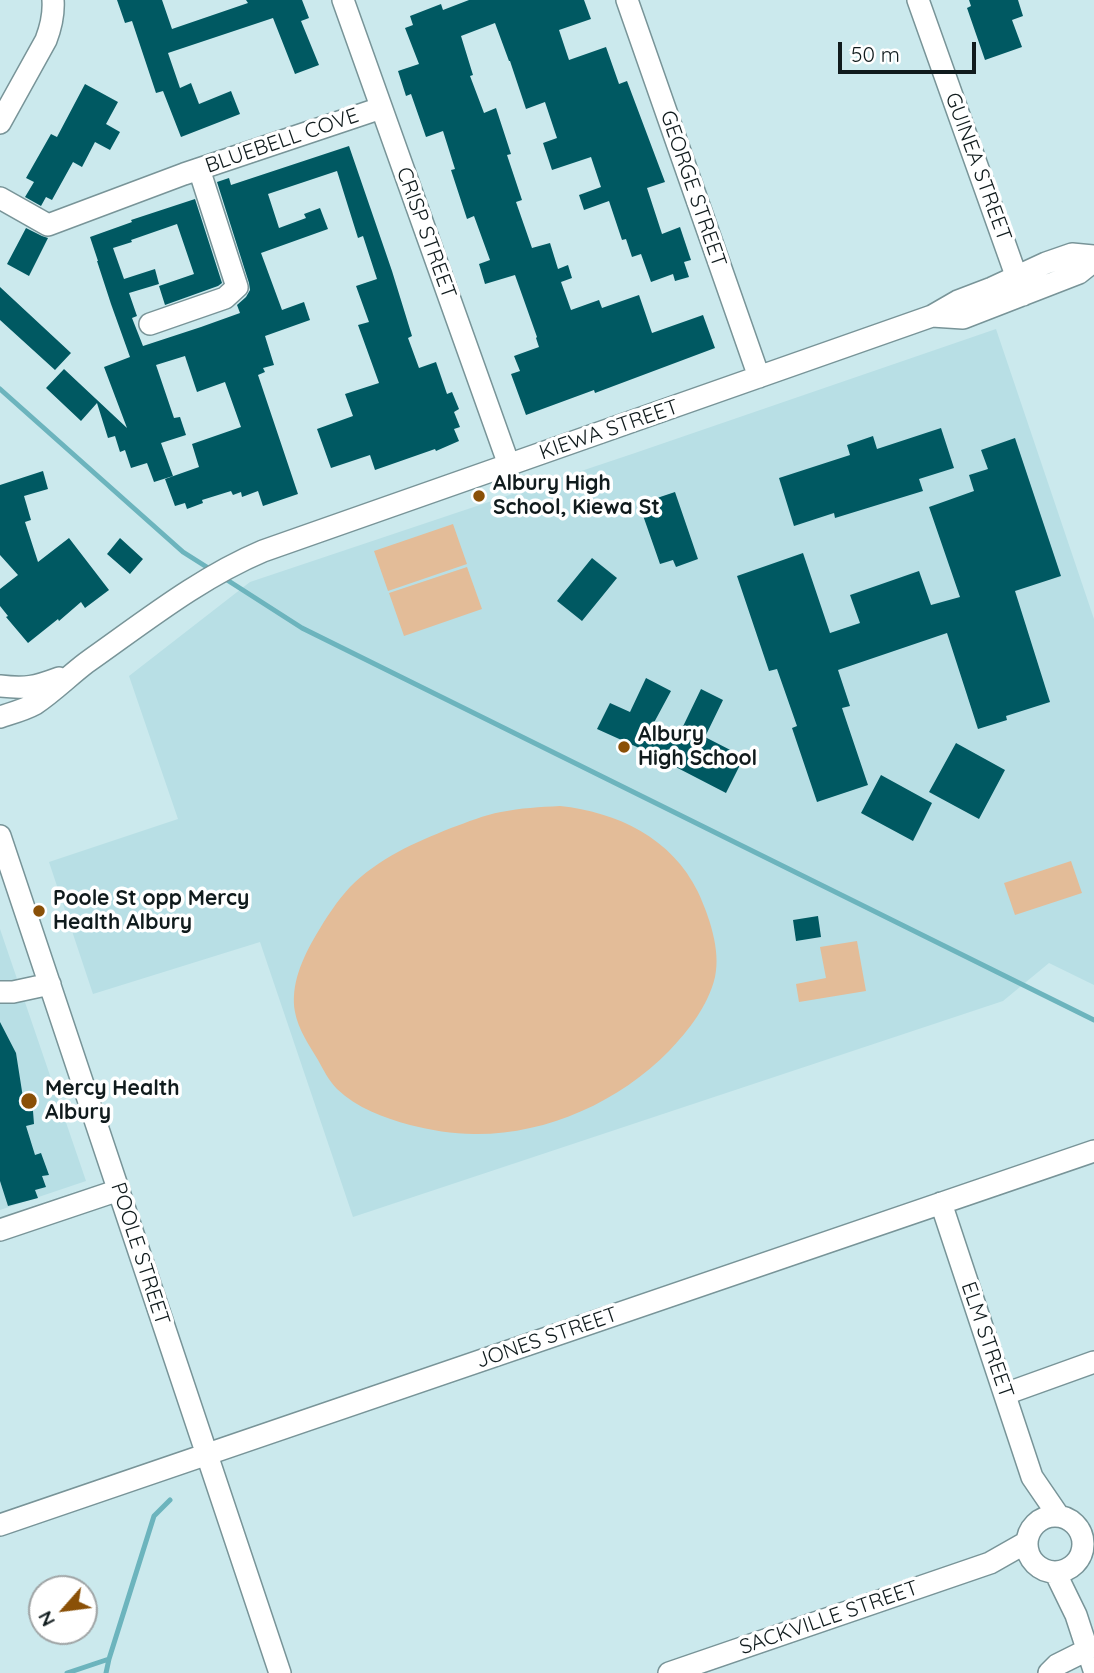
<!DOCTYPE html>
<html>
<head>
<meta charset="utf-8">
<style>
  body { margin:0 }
  #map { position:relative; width:1094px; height:1673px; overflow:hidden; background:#cbe9ed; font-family:Quicksand,sans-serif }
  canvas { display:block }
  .north { position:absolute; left:28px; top:1575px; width:70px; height:70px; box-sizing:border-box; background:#fff; border:2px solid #9fa4a5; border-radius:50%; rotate:242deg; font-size:19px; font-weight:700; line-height:28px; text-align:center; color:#101b1d }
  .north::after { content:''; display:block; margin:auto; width:24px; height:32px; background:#8a5007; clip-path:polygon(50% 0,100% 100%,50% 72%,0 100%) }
  .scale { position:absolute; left:838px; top:42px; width:138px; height:32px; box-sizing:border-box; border:4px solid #101b1d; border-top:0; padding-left:9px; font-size:21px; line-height:24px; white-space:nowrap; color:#101b1d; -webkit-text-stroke:5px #fff; paint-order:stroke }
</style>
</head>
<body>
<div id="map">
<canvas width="1094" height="1673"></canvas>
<div class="north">N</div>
<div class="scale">50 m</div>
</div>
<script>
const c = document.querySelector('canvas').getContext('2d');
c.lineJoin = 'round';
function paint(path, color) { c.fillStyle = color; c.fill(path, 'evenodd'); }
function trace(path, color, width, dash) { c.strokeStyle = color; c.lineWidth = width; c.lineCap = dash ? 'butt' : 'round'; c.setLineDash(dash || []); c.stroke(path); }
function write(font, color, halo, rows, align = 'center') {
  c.font = font + ' Quicksand,sans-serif'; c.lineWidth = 7; c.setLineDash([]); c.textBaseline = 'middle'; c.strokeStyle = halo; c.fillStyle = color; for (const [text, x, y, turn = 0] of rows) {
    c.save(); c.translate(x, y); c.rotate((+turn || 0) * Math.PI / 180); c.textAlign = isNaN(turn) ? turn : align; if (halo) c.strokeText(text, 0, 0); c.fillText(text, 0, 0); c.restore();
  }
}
const built = new Path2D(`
  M 996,329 L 1094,619 L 1094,985 L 1049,963 L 1003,1001 L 353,1217 L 260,942 L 93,994 L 49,862 L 178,819 L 129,676 L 250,582 L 635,453 Z
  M 0,929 L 86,1181 L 0,1210 Z`);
const green = new Path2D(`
  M 453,524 L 467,564 L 388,591 L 374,551 Z
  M 467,567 L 482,609 L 404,636 L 389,593 Z
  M 560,806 C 617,812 672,838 698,892 C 709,916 721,950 715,977 C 708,1006 689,1030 669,1051 C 619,1102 546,1135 474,1134 C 453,1134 430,1130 410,1125 C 384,1118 357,1108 337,1089 C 329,1081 323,1069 318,1060 C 309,1045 298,1029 295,1012 C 290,985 303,957 316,935 C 326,918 337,901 350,887 C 379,858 414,843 451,828 C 468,822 484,815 501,812 C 521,808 540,807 560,806 Z
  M 1071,861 L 1082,893 L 1015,915 L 1004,883 Z
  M 857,941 L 866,991 L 799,1002 L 796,984 L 826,978 L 820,947 Z`);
const stream = new Path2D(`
  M 0,389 L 183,552 L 213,571
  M 224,578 L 302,628 L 1094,1020
  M 67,1673 L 109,1659
  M 106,1673 L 109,1659 L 154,1516 L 170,1500`);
const building = new Path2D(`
  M 117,0 L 162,0 L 172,29 L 248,3 L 246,0 L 302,0 L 309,18 L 301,21 L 319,65 L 295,74 L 273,18 L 168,53 L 180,88 L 191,83 L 199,104 L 231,91 L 240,114 L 181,137 L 163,91 L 156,93 L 132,21 L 125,23 Z
  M 469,0 L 584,0 L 591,19 L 559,30 L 569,60 L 606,47 L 619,84 L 627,81 L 665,182 L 647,188 L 662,234 L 680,227 L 691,260 L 684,262 L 689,277 L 675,281 L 673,274 L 651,282 L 641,254 L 632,257 L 626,239 L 622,240 L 609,201 L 584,210 L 579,195 L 601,187 L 591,157 L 552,170 L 543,143 L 557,138 L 545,102 L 526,109 L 510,61 L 509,61 L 495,23 L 461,36 L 473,75 L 470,76 L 484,113 L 496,108 L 511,154 L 507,155 L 522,200 L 516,202 L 532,248 L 550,243 L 558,269 L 568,265 L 572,278 L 561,282 L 571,310 L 599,300 L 602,308 L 639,295 L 652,333 L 703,315 L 715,348 L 595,393 L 594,390 L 526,415 L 511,374 L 520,371 L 514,356 L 539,347 L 536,338 L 537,337 L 515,275 L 485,284 L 479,264 L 490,260 L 474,216 L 467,219 L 451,170 L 455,169 L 443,131 L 426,137 L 411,94 L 406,96 L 398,71 L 419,64 L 405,28 L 413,25 L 410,16 L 441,4 L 443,10 Z
  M 969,0 L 1018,0 L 1023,16 L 1012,20 L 1022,47 L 985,60 L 967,8 L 971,6 Z
  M 85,84 L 118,102 L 106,124 L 120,132 L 110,150 L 95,142 L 82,167 L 73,162 L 52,200 L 46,197 L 41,206 L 25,197 L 34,182 L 26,178 L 51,134 L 57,137 Z
  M 349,146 L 392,271 L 412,336 L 408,338 L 419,368 L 436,362 L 447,394 L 452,392 L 459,409 L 454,412 L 460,427 L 454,429 L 459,441 L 436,451 L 435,449 L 375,470 L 370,455 L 331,468 L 317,429 L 353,416 L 345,394 L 379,383 L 358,325 L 369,322 L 356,286 L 377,279 L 363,236 L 358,238 L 337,171 L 268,194 L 279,228 L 306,218 L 304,214 L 320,208 L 328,229 L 261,253 L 282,310 L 304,302 L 310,320 L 265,336 L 274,365 L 263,368 L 265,372 L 258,375 L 298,494 L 263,506 L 258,491 L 242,497 L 241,492 L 233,495 L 231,491 L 202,500 L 203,503 L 187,509 L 185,503 L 175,506 L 165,479 L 199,467 L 192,444 L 241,427 L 225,382 L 197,392 L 185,356 L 156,365 L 174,418 L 180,417 L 186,435 L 161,443 L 173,476 L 154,482 L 147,463 L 131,468 L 125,450 L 120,452 L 115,436 L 108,438 L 97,403 L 81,421 L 46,388 L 64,369 L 127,428 L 104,367 L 130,357 L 111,304 L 97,261 L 98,261 L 90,237 L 132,222 L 131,220 L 195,199 L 222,283 L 218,286 L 165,305 L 159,286 L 194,274 L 177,224 L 131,240 L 132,242 L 113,248 L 124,279 L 155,269 L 159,284 L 129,293 L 137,316 L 132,318 L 143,346 L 201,327 L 240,313 L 237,305 L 246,297 L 250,290 L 249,283 L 217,182 L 229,178 L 231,185 Z
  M 26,228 L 42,236 L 48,238 L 29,276 L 7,264 Z
  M 0,287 L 71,353 L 55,370 L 0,320 Z
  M 941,428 L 954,468 L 919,479 L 923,491 L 835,518 L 834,513 L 794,526 L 779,478 L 850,455 L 847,445 L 873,436 L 877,449 Z
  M 1015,438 L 1061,576 L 1015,591 L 1050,702 L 1006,716 L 1007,720 L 978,729 L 947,633 L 838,670 L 850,706 L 842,708 L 868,785 L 817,802 L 792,728 L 797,726 L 777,669 L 769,671 L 737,576 L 803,553 L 830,633 L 860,623 L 850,595 L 919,571 L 931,605 L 960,597 L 929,507 L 974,491 L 969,475 L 988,469 L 981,450 Z
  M 43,471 L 48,489 L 24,496 L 31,520 L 25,522 L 38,562 L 69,538 L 109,590 L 85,608 L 81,602 L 59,621 L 58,619 L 28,643 L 6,617 L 8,616 L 0,606 L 0,589 L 18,575 L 0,555 L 0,485 Z
  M 675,492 L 698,559 L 676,567 L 673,560 L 660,564 L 639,504 Z
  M 120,538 L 143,559 L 130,574 L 107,554 Z
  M 592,558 L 617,578 L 582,621 L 557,601 Z
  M 646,678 L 671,691 L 650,730 L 675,743 L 701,689 L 723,700 L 705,737 L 744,757 L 726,793 L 637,747 L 597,729 L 610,703 L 630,712 Z
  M 956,743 L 1005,770 L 979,819 L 929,792 Z
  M 881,775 L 932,803 L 913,841 L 861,813 Z
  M 818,916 L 821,937 L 796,941 L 793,920 Z
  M 0,1022 L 16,1053 L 24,1104 L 30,1103 L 33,1111 L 34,1124 L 26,1126 L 35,1155 L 41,1153 L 49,1175 L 42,1176 L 46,1187 L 35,1190 L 38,1198 L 8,1206 L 0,1181 Z`);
const minor = new Path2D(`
  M 343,0 L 509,465
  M 627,0 L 759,377
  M 918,0 L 1023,295
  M 0,123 L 46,40 C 51,27 54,14 53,0
  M 0,198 L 48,225 L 184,174 L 381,108
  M 932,316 L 963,318 L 1079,273 L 1094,261
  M 150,324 L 225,298 L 237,287 L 199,169
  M 0,686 C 26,689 35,687 59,678
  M 0,717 C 12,713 24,710 35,704 C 53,692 69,676 86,663 C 143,623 199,578 263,551 L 932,316 L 958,301 L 992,288 L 1046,263 L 1072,254 L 1094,256
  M 0,836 L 280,1673
  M 0,992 L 13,992 L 50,984
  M 941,1203 L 1032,1477 L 1058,1515
  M 0,1230 L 119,1190
  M 1005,1394 L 1094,1362
  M1027 1544a28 28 0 1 1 56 0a28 28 0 1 1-56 0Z
  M 0,1525 L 1094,1151
  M 1055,1572 L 1076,1615 L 1094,1670
  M 669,1673 L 990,1563 L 1027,1542
  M 1049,1673 L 1057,1665 L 1087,1650`);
const markers = [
  [479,496,7,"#8a5007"],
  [624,747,7,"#8a5007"],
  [39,911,7,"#8a5007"],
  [29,1101,9,"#8a5007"]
];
const streetNames = [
  ["BLUEBELL COVE",282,141,-19],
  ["GUINEA STREET",978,167,70],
  ["GEORGE STREET",693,189,71],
  ["CRISP STREET",426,233,70],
  ["KIEWA STREET",609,430,-19],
  ["POOLE STREET",140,1254,72],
  ["JONES STREET",547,1338,-19],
  ["ELM STREET",987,1340,71],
  ["SACKVILLE STREET",829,1618,-19]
];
const poiNames = [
  ["Albury High",493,484],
  ["School, Kiewa St",493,508],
  ["Albury",638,735],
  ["High School",638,759],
  ["Poole St opp Mercy",53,899],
  ["Health Albury",53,923],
  ["Mercy Health",45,1089],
  ["Albury",45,1113]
];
paint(built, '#b8dfe5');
paint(green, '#e3bc98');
trace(stream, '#6cb4bd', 5);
paint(building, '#005962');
trace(minor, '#789498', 24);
trace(minor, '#fff', 21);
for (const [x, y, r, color] of markers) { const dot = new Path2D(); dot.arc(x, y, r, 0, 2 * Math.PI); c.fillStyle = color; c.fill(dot); trace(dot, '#fff', 2.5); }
write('21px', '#101b1d', '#fff', streetNames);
write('bold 21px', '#101b1d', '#fff', poiNames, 'left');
</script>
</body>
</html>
